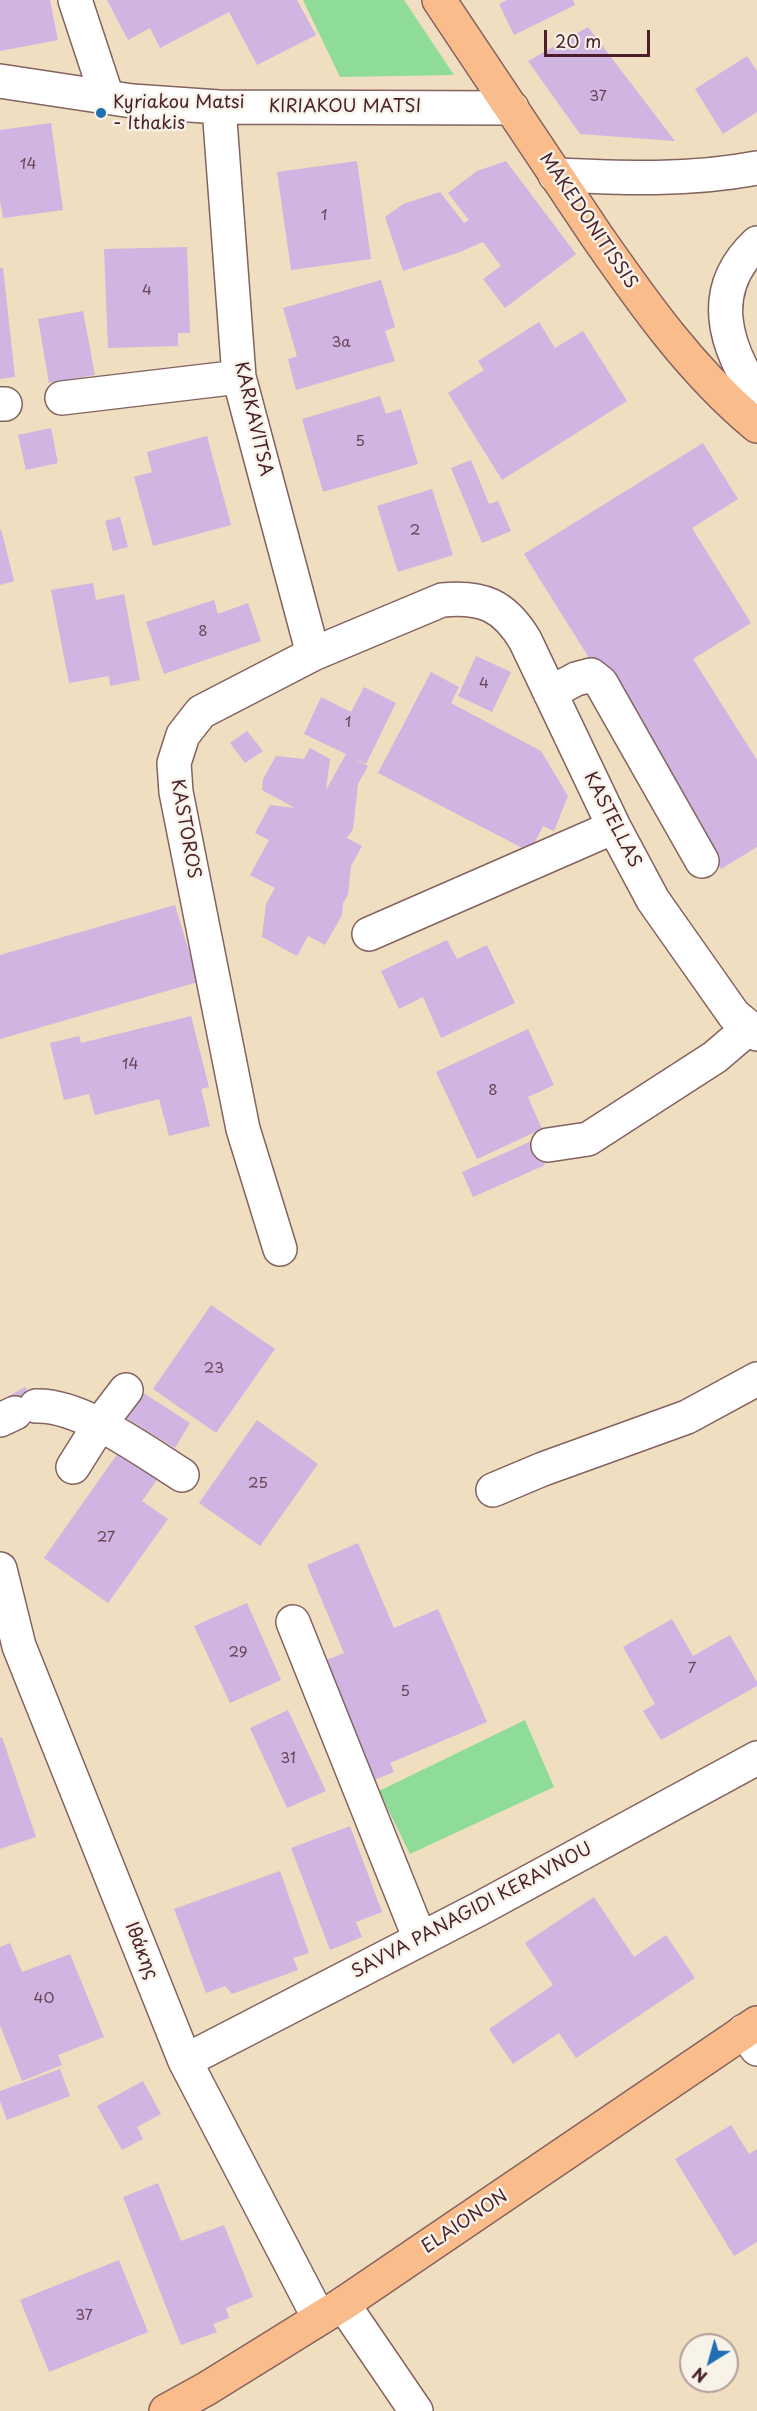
<!DOCTYPE html>
<html>
<head>
<meta charset="utf-8">
<style>
  body { margin:0 }
  #map { position:relative; width:757px; height:2411px; overflow:hidden; background:#f0dec0; font-family:"Playpen Sans",sans-serif }
  canvas { display:block }
  .north { position:absolute; left:679px; top:2333px; width:60px; height:60px; box-sizing:border-box; background:#f7f3e8; border:2px solid #b29e9c; border-radius:50%; rotate:217deg; font-size:16px; font-weight:700; line-height:24px; text-align:center; color:#4a1f2b }
  .north::after { content:''; display:block; margin:auto; width:21px; height:27px; background:#1f6fb2; clip-path:polygon(50% 0,100% 100%,50% 72%,0 100%) }
  .scale { position:absolute; left:544px; top:30px; width:106px; height:27px; box-sizing:border-box; border:3px solid #4a1f2b; border-top:0; padding-left:8px; font-size:18px; line-height:21px; white-space:nowrap; color:#4a1f2b; -webkit-text-stroke:4px #f7f3e8; paint-order:stroke }
</style>
</head>
<body>
<div id="map">
<canvas width="757" height="2411"></canvas>
<div class="north">N</div>
<div class="scale">20 m</div>
</div>
<script>
const c = document.querySelector('canvas').getContext('2d');
c.lineJoin = 'round';
function paint(path, color) { c.fillStyle = color; c.fill(path, 'evenodd'); }
function trace(path, color, width, dash) { c.strokeStyle = color; c.lineWidth = width; c.lineCap = dash ? 'butt' : 'round'; c.setLineDash(dash || []); c.stroke(path); }
function write(font, color, halo, rows, align = 'center') {
  c.font = font + ' "Playpen Sans",sans-serif'; c.lineWidth = 5; c.setLineDash([]); c.textBaseline = 'middle'; c.strokeStyle = halo; c.fillStyle = color; for (const [text, x, y, turn = 0] of rows) {
    c.save(); c.translate(x, y); c.rotate((+turn || 0) * Math.PI / 180); c.textAlign = isNaN(turn) ? turn : align; if (halo) c.strokeText(text, 0, 0); c.fillText(text, 0, 0); c.restore();
  }
}
const green = new Path2D(`
  M 303,0 L 404,0 L 454,75 L 340,77 Z
  M 525,1720 L 554,1787 L 410,1854 L 379,1791 Z`);
const building = new Path2D(`
  M 0,0 L 50,0 L 58,40 L 0,51 Z
  M 107,0 L 297,0 L 316,35 L 257,65 L 229,12 L 160,48 L 150,28 L 128,40 Z
  M 507,0 L 573,0 L 575,5 L 514,35 L 499,4 Z
  M 588,27 L 675,141 L 580,134 L 528,61 Z
  M 747,56 L 757,71 L 757,112 L 723,134 L 695,89 Z
  M 51,123 L 63,210 L 3,218 L 0,200 L 0,130 Z
  M 357,161 L 371,259 L 291,270 L 277,172 Z
  M 506,161 L 576,254 L 505,308 L 483,279 L 501,266 L 483,242 L 460,252 L 403,271 L 385,217 L 403,204 L 440,192 L 464,223 L 469,220 L 448,193 L 477,171 Z
  M 187,247 L 190,333 L 178,333 L 178,346 L 108,348 L 104,249 Z
  M 0,268 L 3,268 L 15,377 L 0,379 Z
  M 381,280 L 395,327 L 385,331 L 395,361 L 296,390 L 288,359 L 297,356 L 283,308 Z
  M 83,311 L 95,375 L 49,383 L 38,319 Z
  M 539,322 L 555,348 L 583,331 L 627,401 L 502,480 L 448,393 L 484,370 L 478,361 Z
  M 380,396 L 386,414 L 401,409 L 418,464 L 323,492 L 302,419 Z
  M 51,428 L 58,463 L 26,470 L 18,435 Z
  M 207,436 L 231,525 L 153,546 L 134,477 L 152,472 L 147,452 Z
  M 703,443 L 738,499 L 692,528 L 751,623 L 693,659 L 757,760 L 757,847 L 721,869 L 524,554 Z
  M 471,460 L 489,504 L 498,501 L 511,531 L 482,543 L 451,468 Z
  M 432,489 L 453,555 L 398,572 L 377,506 Z
  M 120,517 L 128,547 L 113,551 L 105,521 Z
  M 1,529 L 14,581 L 0,585 L 0,530 Z
  M 93,583 L 96,600 L 124,594 L 140,680 L 110,686 L 109,676 L 69,683 L 51,590 Z
  M 214,600 L 218,614 L 248,603 L 261,641 L 164,674 L 146,622 Z
  M 476,656 L 511,672 L 492,712 L 458,696 Z
  M 431,672 L 459,687 L 451,703 L 541,751 L 568,796 L 554,831 L 543,826 L 530,852 L 378,773 Z
  M 364,687 L 396,703 L 366,764 L 350,757 L 368,766 L 358,784 L 353,829 L 347,838 L 362,846 L 351,866 L 348,895 L 343,903 L 342,915 L 325,945 L 308,936 L 297,956 L 262,937 L 266,904 L 275,888 L 250,875 L 269,840 L 255,833 L 270,805 L 295,808 L 262,790 L 263,779 L 276,756 L 304,759 L 310,748 L 330,759 L 326,790 L 346,754 L 304,734 L 321,697 L 351,712 Z
  M 247,731 L 263,751 L 245,763 L 230,743 Z
  M 175,905 L 198,982 L 0,1039 L 0,955 Z
  M 447,940 L 457,959 L 487,945 L 515,1003 L 441,1038 L 423,997 L 399,1009 L 381,971 Z
  M 191,1016 L 209,1087 L 201,1089 L 210,1126 L 169,1136 L 159,1099 L 95,1115 L 89,1094 L 64,1100 L 50,1043 L 79,1036 L 81,1043 Z
  M 528,1029 L 554,1085 L 528,1097 L 542,1129 L 477,1159 L 436,1072 Z
  M 534,1140 L 545,1165 L 473,1197 L 462,1172 Z
  M 211,1305 L 275,1349 L 216,1433 L 153,1389 Z
  M 25,1387 L 42,1417 L 23,1427 L 7,1397 Z
  M 142,1392 L 190,1423 L 175,1448 L 126,1418 Z
  M 257,1420 L 318,1464 L 260,1546 L 199,1503 Z
  M 118,1453 L 157,1480 L 142,1501 L 168,1519 L 108,1603 L 44,1558 Z
  M 358,1543 L 394,1628 L 438,1609 L 487,1722 L 390,1763 L 394,1772 L 374,1780 L 324,1661 L 344,1653 L 307,1565 Z
  M 247,1603 L 281,1680 L 230,1703 L 194,1626 Z
  M 672,1619 L 693,1656 L 730,1635 L 757,1682 L 757,1686 L 661,1740 L 643,1711 L 655,1704 L 623,1647 Z
  M 288,1710 L 326,1791 L 287,1808 L 250,1728 Z
  M 2,1737 L 36,1837 L 0,1849 L 0,1738 Z
  M 350,1826 L 382,1912 L 356,1922 L 362,1937 L 330,1950 L 291,1848 Z
  M 280,1871 L 309,1953 L 293,1958 L 298,1970 L 232,1994 L 225,1986 L 206,1993 L 174,1909 Z
  M 594,1897 L 634,1957 L 666,1935 L 695,1978 L 576,2058 L 559,2033 L 513,2064 L 489,2029 L 553,1985 L 525,1943 Z
  M 10,1943 L 22,1972 L 70,1954 L 104,2037 L 58,2055 L 62,2065 L 22,2081 L 0,2025 L 0,1947 Z
  M 60,2069 L 70,2096 L 7,2120 L 0,2101 L 0,2091 Z
  M 143,2081 L 161,2114 L 137,2127 L 143,2139 L 122,2150 L 97,2106 Z
  M 731,2125 L 749,2154 L 757,2149 L 757,2242 L 734,2256 L 675,2159 Z
  M 158,2183 L 181,2241 L 224,2225 L 253,2297 L 226,2308 L 229,2318 L 213,2324 L 217,2332 L 181,2345 L 123,2197 Z
  M 119,2260 L 148,2332 L 49,2372 L 20,2300 Z`);
const minor = new Path2D(`
  M 75,0 L 107,97
  M 0,81 L 132,101 L 219,107 L 512,108
  M 219,107 L 239,377 L 313,654
  M 555,175 C 623,178 690,181 757,168
  M 757,243 C 707,290 724,345 757,395
  M 62,398 L 239,377
  M 0,404 L 5,404
  M 550,693 L 576,679 L 591,675 L 601,683 L 702,861
  M 369,934 L 614,827
  M 548,1145 L 588,1139 L 715,1057 L 749,1028
  M 280,1249 L 243,1129 L 176,792 L 174,763 L 183,735 L 201,712 L 313,654 L 442,600 C 482,596 504,605 525,640 L 614,827 L 653,900 L 734,1015 L 757,1034
  M 36,1406 C 80,1404 144,1451 182,1475
  M 0,1420 L 15,1413
  M 73,1467 L 100,1424 L 126,1390
  M 493,1490 L 543,1469 L 687,1417 L 757,1379
  M 0,1569 L 19,1646 L 185,2061 L 319,2318
  M 293,1622 L 420,1939
  M 744,2031 L 757,2049
  M 185,2061 L 479,1909 L 757,1758
  M 343,2304 L 416,2411`);
const major = new Path2D(`
  M 439,0 C 492,78 543,157 596,235 C 644,304 692,372 757,426
  M 166,2411 L 206,2389 L 343,2304 L 757,2023`);
const markers = [
  [101,113,6,"#1f6fb2"]
];
const numberNames = [
  ["37",598,97],
  ["14",28,165],
  ["1",324,216],
  ["4",147,291],
  ["3a",341,343],
  ["5",360,442],
  ["2",415,531],
  ["8",203,632],
  ["4",484,684],
  ["1",348,723],
  ["14",130,1065],
  ["8",493,1091],
  ["23",214,1369],
  ["25",258,1484],
  ["27",106,1538],
  ["29",238,1653],
  ["7",692,1669],
  ["5",405,1692],
  ["31",288,1759],
  ["40",44,1999],
  ["37",84,2316]
];
const poiNames = [
  ["Kyriakou Matsi",113,103],
  ["- Ithakis",113,124]
];
const streetNames = [
  ["KIRIAKOU MATSI",345,107],
  ["MAKEDONITISSIS",588,221,56],
  ["KARKAVITSA",253,419,77],
  ["KASTELLAS",612,820,63],
  ["KASTOROS",185,829,80],
  ["SAVVA PANAGIDI KERAVNOU",472,1911,-28],
  ["Ιθάκης",141,1951,68],
  ["ELAIONON",465,2222,-34]
];
paint(green, '#8fdc99');
paint(building, '#d0b4e1');
trace(minor, '#84625f', 36);
trace(major, '#84625f', 36);
trace(minor, '#fff', 33);
trace(major, '#fabc8b', 33);
for (const [x, y, r, color] of markers) { const dot = new Path2D(); dot.arc(x, y, r, 0, 2 * Math.PI); c.fillStyle = color; c.fill(dot); trace(dot, '#f7f3e8', 2); }
write('15px', '#6c4458', null, numberNames);
write('18px', '#4a1f2b', '#f7f3e8', poiNames, 'left');
write('18px', '#4a1f2b', '#f7f3e8', streetNames);
</script>
</body>
</html>
